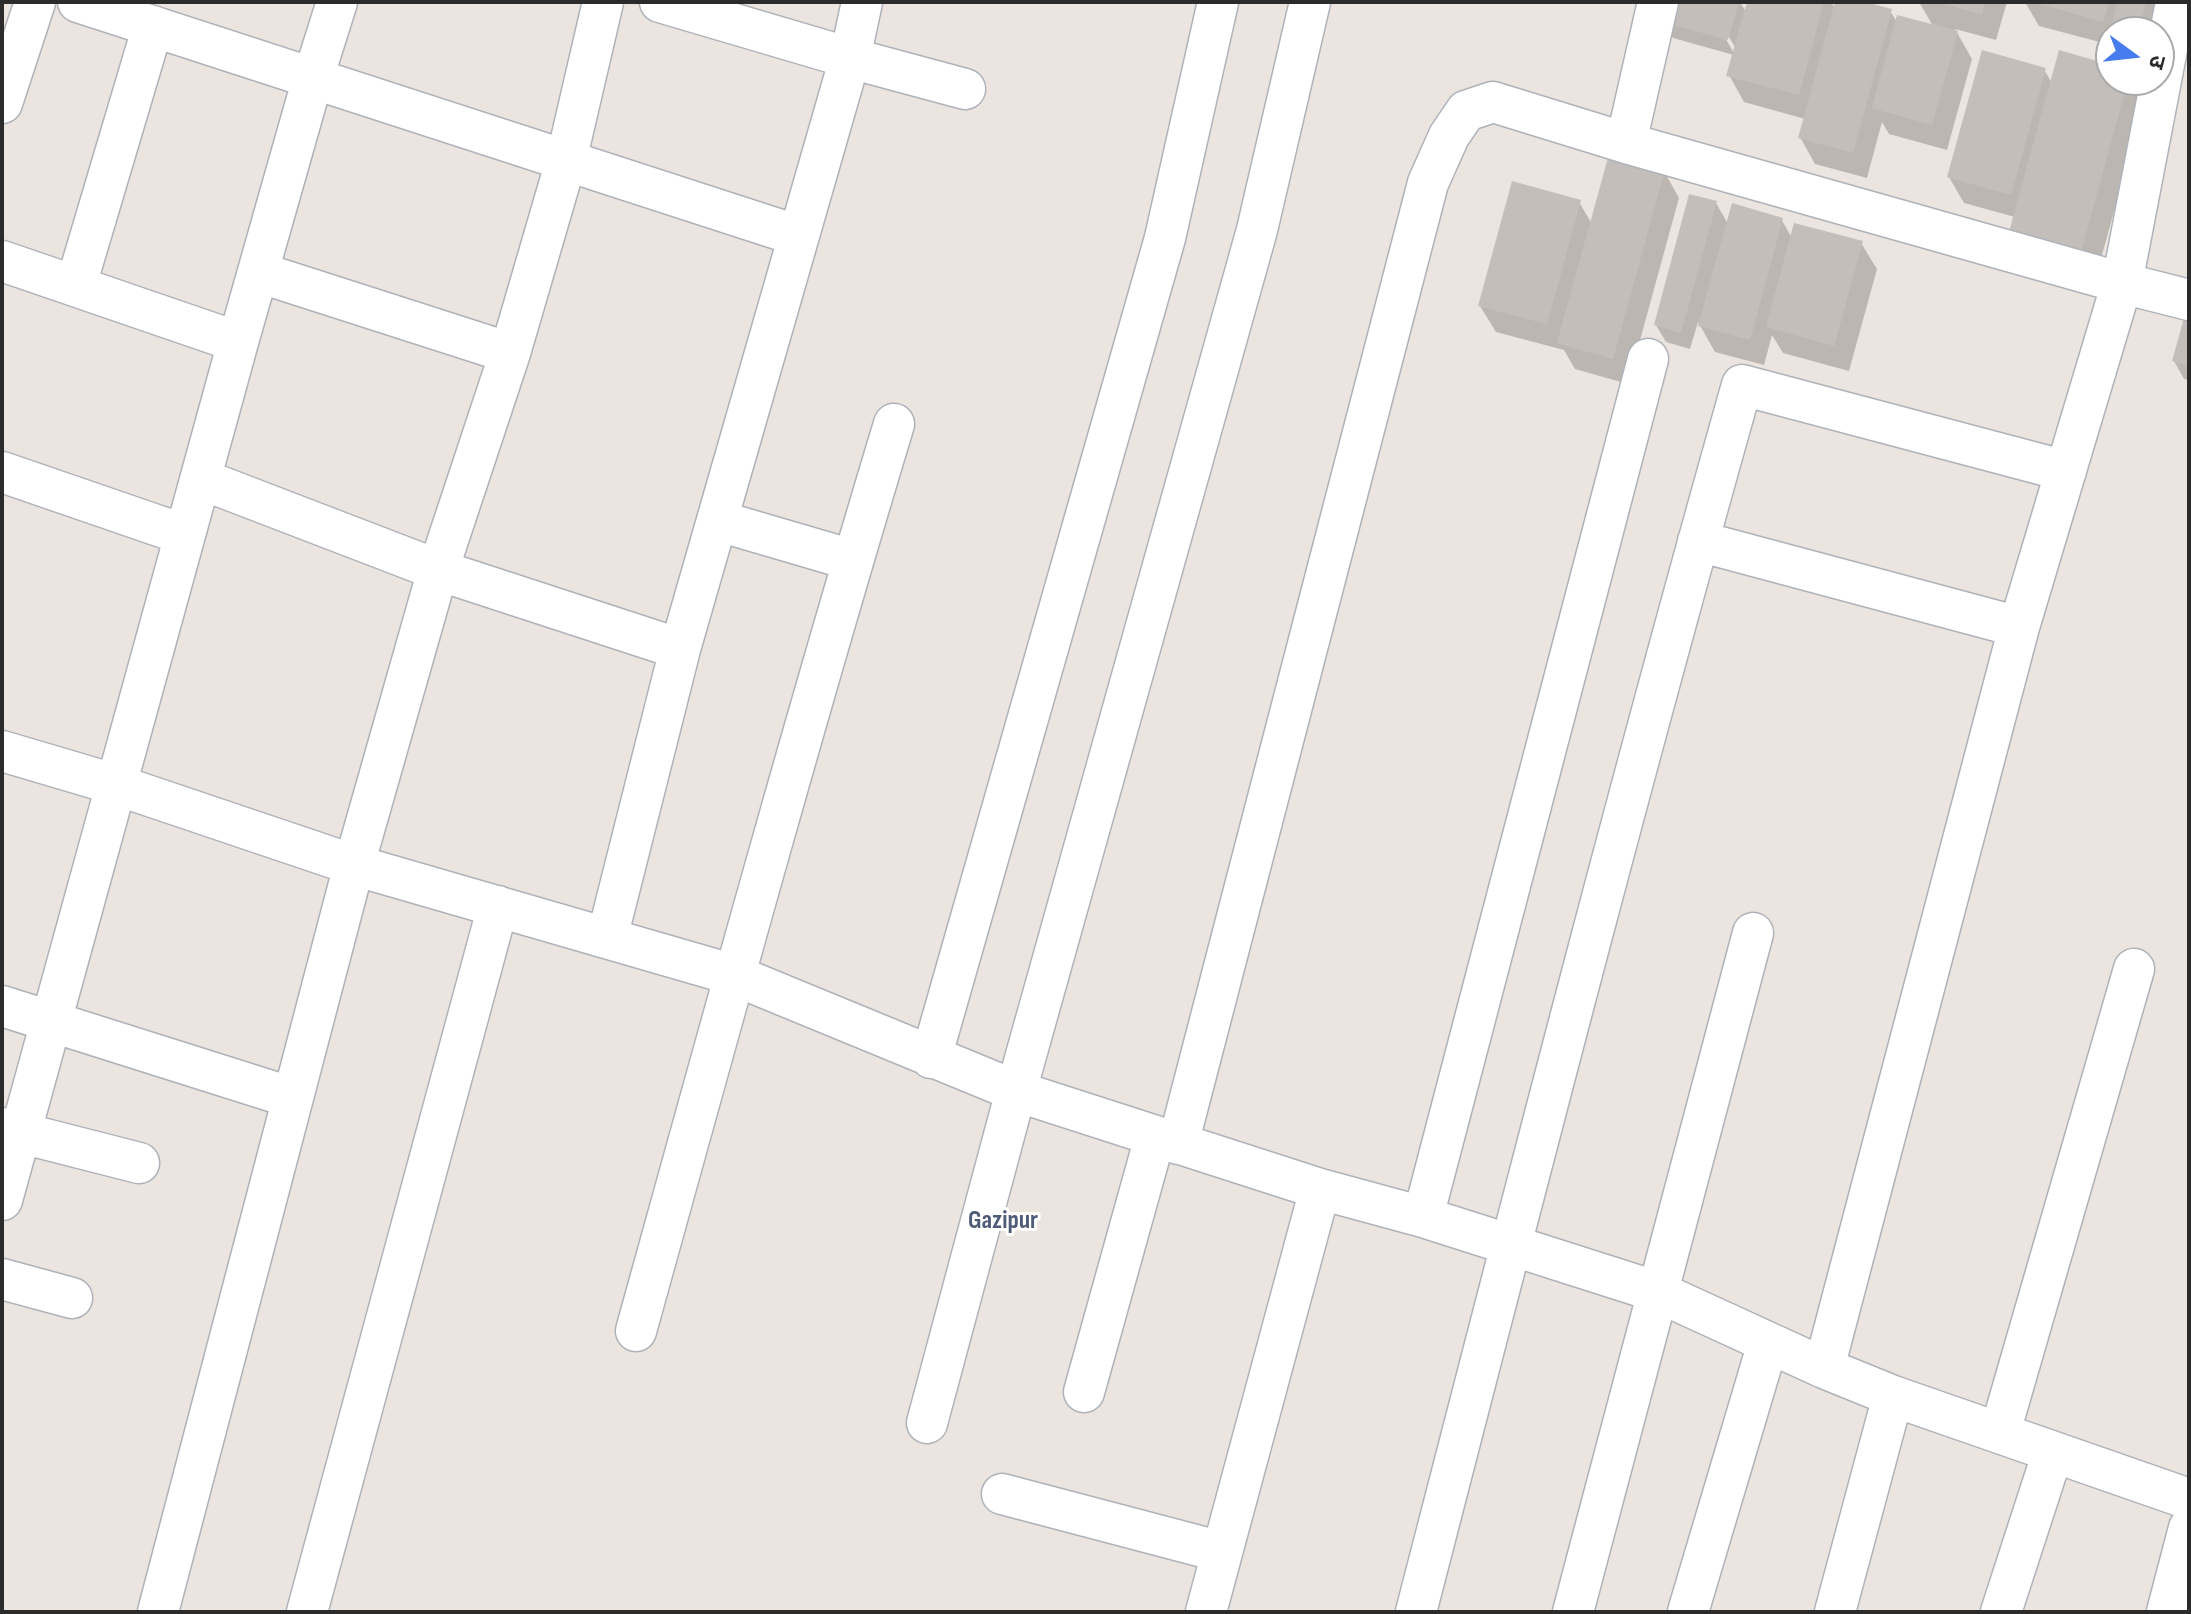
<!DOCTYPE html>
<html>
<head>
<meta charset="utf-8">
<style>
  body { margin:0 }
  #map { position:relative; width:2191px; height:1614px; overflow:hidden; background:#ece4de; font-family:"Sofia Sans Condensed","Noto Sans Devanagari",sans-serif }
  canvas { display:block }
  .frame { position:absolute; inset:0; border:4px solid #2b2b2b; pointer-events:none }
  .north { position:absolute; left:2095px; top:16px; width:80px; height:80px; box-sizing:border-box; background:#fff; border:2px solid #aaa; border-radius:50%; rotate:105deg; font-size:22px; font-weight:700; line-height:32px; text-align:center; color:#2b2b2b }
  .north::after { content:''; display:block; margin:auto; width:28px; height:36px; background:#477cef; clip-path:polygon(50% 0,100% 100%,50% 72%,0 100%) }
</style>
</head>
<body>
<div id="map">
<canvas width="2191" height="1614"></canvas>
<div class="frame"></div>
<div class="north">उ</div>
</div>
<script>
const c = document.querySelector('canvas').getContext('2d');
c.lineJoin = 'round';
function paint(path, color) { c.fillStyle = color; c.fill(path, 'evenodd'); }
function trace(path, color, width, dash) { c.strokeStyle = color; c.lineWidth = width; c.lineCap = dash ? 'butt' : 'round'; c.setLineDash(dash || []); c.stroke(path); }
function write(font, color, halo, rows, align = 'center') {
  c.font = font + ' "Sofia Sans Condensed",sans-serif'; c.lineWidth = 6; c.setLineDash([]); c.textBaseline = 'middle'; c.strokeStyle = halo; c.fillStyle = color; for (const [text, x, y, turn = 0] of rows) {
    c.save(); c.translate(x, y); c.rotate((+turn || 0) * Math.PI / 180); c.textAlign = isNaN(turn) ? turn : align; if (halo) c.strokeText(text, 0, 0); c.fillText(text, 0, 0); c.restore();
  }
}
const shadow = new Path2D(`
  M 1668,2 L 1740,2 L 1746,12 L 1749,2 L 1831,2 L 1835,8 L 1837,2 L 1858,2 L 1890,11 L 1897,22 L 1933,26 L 1919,2 L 2007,2 L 1996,40 L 1955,29 L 1972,59 L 1947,150 L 1889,134 L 1882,122 L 1867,178 L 1815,164 L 1800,137 L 1805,119 L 1744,102 L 1729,75 L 1734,55 L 1673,38 L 1663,21 ZM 1725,30 L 1736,49 L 1736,57 L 1722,32 Z
  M 2025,2 L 2160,2 L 2152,32 L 2111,32 L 2111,45 L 2039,26 Z
  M 2111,67 L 2111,80 L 2135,80 L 2145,98 L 2096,277 L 2015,217 L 1964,203 L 1949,177 L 2044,70 L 2052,83 Z
  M 1664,171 L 1679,198 L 1628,384 L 1575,369 L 1564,350 L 1496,332 L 1480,306 L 1579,202 L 1592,224 Z
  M 1716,203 L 1728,224 L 1781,219 L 1792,238 L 1861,243 L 1877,269 L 1849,371 L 1783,353 L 1772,335 L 1764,365 L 1715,352 L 1698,322 L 1690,349 L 1666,342 L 1656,325 Z
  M 2189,321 L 2189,380 L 2184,379 L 2174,361 Z`);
const building = new Path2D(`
  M 1666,2 L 1739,2 L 1728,40 L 1660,21 Z
  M 1747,2 L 1824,2 L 1799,95 L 1726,76 Z
  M 1835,2 L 1865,2 L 1892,9 L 1853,153 L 1798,138 Z
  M 1938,2 L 1985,2 L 1982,15 Z
  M 2033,2 L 2109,2 L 2103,22 Z
  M 2118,2 L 2146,2 L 2138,32 L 2110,30 Z
  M 1897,15 L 1958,31 L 1932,125 L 1872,108 Z
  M 1982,50 L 2046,68 L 2011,195 L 1947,177 Z
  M 2059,50 L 2111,65 L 2111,80 L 2128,80 L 2081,252 L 2009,232 Z
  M 1609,154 L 1665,169 L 1613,359 L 1557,343 Z
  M 1512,181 L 1581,200 L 1547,324 L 1478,306 Z
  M 1689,194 L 1717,201 L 1681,333 L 1654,325 Z
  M 1732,203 L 1783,218 L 1750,340 L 1698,326 Z
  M 1794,223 L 1863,241 L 1834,346 L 1766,327 Z
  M 2184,318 L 2189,319 L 2189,366 L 2172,361 Z`);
const minor = new Path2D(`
  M 78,2 L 799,236
  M 660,2 L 850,58 L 965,89
  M 2,103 L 35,2
  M 1626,143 L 1658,2
  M 2,261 L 238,342
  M 258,272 L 510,353
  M 76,285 L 153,26
  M 2,472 L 185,535
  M 201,479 L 438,570 L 680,649
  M 719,521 L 852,560
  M 1698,541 L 2019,627
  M 2,751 L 117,785 L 354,865 L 734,975 L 1016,1091 L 1320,1189 L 1423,1217 L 1658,1292 L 1824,1368 L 1893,1396 L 2189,1499
  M 607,938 L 680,649 L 850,58 L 862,2
  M 2,1006 L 293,1098
  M 931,1058 L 1165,238 L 1218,2
  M 2,1128 L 139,1163
  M 1178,1144 L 1428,183 L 1449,136 L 1466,111 L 1493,102 L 1626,143 L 2122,283 L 2189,300
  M 2,1200 L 238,342 L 313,78 L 337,2
  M 1423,1217 L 1648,359
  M 2,1279 L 72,1298
  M 636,1331 C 720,1028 803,725 894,424
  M 1824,1368 L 2019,627 L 2122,283 L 2176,2
  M 1084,1392 L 1155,1137
  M 927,1423 L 1016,1091 L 1257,230 L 1310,2
  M 2000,1432 L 2134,969
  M 1002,1494 L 1222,1552
  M 158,1612 L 354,865 L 438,570 L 510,353 L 566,161 L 603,2
  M 307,1612 L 498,906
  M 1206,1612 L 1320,1189
  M 1416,1612 C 1522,1202 1627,792 1742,385 L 2066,471
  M 1573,1612 L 1753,933
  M 1688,1612 L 1768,1343
  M 1835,1612 L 1893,1396
  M 2001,1612 L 2053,1452
  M 2167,1612 L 2189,1528`);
const neighbourhoodNames = [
  ["Gazipur",1003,1221]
];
paint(shadow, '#0003');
paint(building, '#c4beba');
trace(minor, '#aeb2ba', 43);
trace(minor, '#fff', 40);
write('bold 26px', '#4e5b79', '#fff', neighbourhoodNames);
</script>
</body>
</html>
